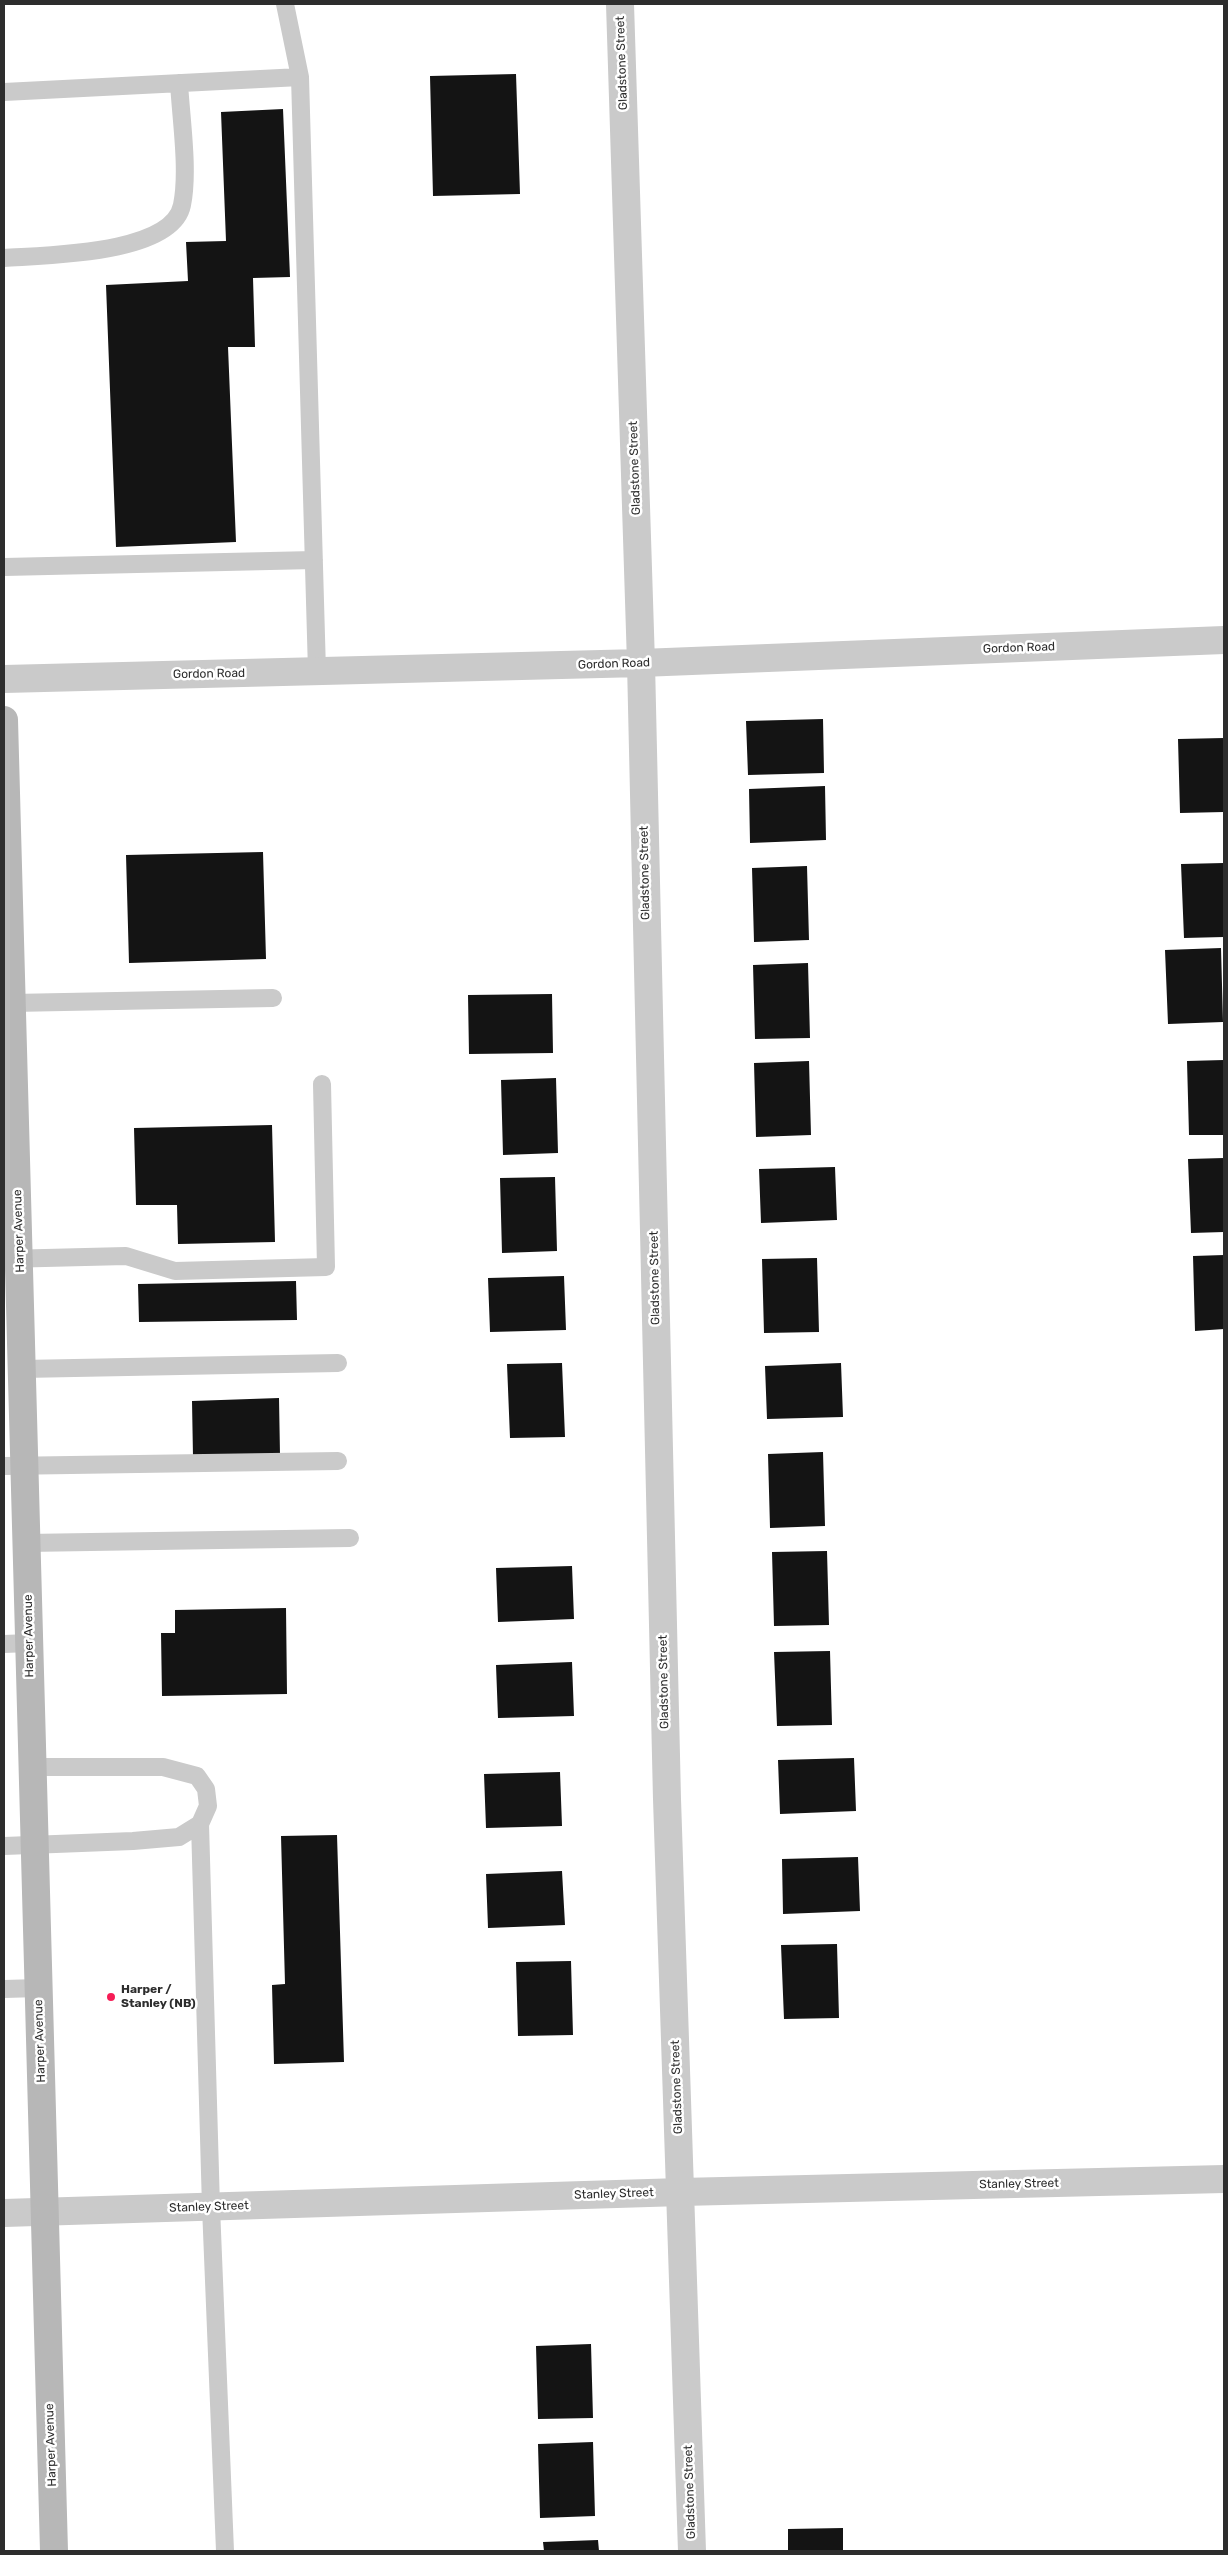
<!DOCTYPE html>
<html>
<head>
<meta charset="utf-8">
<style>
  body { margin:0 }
  #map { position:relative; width:1228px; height:2555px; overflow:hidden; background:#fff; font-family:Rubik,sans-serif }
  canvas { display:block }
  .frame { position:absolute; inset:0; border:5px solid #2d2d2d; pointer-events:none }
</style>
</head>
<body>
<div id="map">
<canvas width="1228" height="2555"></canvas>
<div class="frame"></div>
</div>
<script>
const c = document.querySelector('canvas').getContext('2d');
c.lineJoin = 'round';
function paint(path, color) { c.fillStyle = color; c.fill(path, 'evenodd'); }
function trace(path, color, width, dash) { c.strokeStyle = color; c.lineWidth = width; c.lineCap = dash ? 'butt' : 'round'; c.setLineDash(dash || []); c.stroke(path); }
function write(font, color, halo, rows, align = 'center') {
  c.font = font + ' Rubik,sans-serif'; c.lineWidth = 5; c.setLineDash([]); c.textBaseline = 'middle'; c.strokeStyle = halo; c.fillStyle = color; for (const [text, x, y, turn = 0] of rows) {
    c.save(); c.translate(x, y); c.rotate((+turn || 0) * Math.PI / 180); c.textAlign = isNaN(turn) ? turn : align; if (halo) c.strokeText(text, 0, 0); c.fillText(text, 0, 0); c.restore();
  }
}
const building = new Path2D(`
  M 516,74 L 520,194 L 433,196 L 430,76 Z
  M 283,109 L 290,277 L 253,278 L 255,347 L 228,347 L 236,542 L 116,547 L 106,285 L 188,281 L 186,242 L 226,241 L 221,112 Z
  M 823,719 L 824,773 L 748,775 L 746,721 Z
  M 1224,738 L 1224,812 L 1180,813 L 1178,739 Z
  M 825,786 L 826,840 L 750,843 L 749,789 Z
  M 263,852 L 266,959 L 129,963 L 126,855 Z
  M 1224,863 L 1224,937 L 1184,938 L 1181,864 Z
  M 807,866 L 809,940 L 754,942 L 752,868 Z
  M 1221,948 L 1223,1022 L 1168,1024 L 1165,950 Z
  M 808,963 L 810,1038 L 755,1039 L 753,965 Z
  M 552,994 L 553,1053 L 469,1054 L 468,995 Z
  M 1224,1060 L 1224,1135 L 1189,1135 L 1187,1061 Z
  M 809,1061 L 811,1135 L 756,1137 L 754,1063 Z
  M 556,1078 L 558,1153 L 503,1155 L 501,1080 Z
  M 272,1125 L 275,1242 L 178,1244 L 177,1205 L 136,1205 L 134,1128 Z
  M 1224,1158 L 1224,1232 L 1191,1233 L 1188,1159 Z
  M 835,1167 L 837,1220 L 761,1223 L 759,1169 Z
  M 555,1177 L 557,1251 L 502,1253 L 500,1178 Z
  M 1224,1255 L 1224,1329 L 1195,1331 L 1193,1256 Z
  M 817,1258 L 819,1332 L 764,1333 L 762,1259 Z
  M 564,1276 L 566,1330 L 490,1332 L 488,1278 Z
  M 296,1281 L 297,1320 L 139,1322 L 138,1284 Z
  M 562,1363 L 565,1437 L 510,1438 L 507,1364 Z
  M 841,1363 L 843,1417 L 767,1419 L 765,1366 Z
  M 279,1398 L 280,1455 L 193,1457 L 192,1401 Z
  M 823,1452 L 825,1526 L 770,1528 L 768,1454 Z
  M 827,1551 L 829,1625 L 774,1626 L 772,1552 Z
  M 572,1566 L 574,1619 L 498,1622 L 496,1568 Z
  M 286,1608 L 287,1694 L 162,1696 L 161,1633 L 175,1633 L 175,1610 Z
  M 830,1651 L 832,1725 L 777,1726 L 774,1652 Z
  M 572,1662 L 574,1716 L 498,1718 L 496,1665 Z
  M 854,1758 L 856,1811 L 780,1814 L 778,1760 Z
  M 560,1772 L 562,1826 L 486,1828 L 484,1774 Z
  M 337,1835 L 344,2062 L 274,2064 L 272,1985 L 285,1984 L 281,1836 Z
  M 858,1857 L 860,1911 L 783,1914 L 782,1859 Z
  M 562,1871 L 565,1925 L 488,1928 L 486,1874 Z
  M 837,1944 L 839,2018 L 784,2019 L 781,1945 Z
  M 571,1961 L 573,2035 L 518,2036 L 516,1962 Z
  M 591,2344 L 593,2418 L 538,2419 L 536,2346 Z
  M 593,2442 L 595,2516 L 540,2518 L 538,2444 Z
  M 843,2528 L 843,2551 L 788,2551 L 788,2529 Z
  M 598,2540 L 599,2551 L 544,2551 L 543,2542 Z`);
const lane = new Path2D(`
  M 285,4 L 300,77 L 317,671
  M 4,92 L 300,77
  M 4,258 C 43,255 172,255 182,205 C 189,171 181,119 179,83
  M 4,567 L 314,560
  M 12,1003 L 273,998
  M 4,1259 L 126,1256 L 175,1271 L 326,1267 L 322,1084
  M 22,1369 L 338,1363
  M 4,1466 L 338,1461
  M 26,1543 L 350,1538
  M 4,1644 L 29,1643
  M 200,1824 L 211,2207 L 225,2551
  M 4,1846 L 133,1841 L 179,1837 L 200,1824 L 208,1806 L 206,1789 L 197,1776 L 163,1767 L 32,1767
  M 4,1989 L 39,1988`);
const street = new Path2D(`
  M 620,4 L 641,663 L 667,1799 L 692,2551
  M 4,679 L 641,663 L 1224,640
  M 4,2213 L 681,2192 L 1224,2179`);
const secondary = new Path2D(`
  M 4,720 L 54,2551`);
const markers = [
  [111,1997,5,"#f61d56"]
];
const streetNames = [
  ["Gladstone Street",622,63,-92],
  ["Gladstone Street",635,468,-92],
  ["Gordon Road",1019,648,-2],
  ["Gordon Road",614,664,-2],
  ["Gordon Road",209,674,-1],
  ["Gladstone Street",645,873,-91],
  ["Harper Avenue",19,1231,-92],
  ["Gladstone Street",655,1278,-91],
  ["Harper Avenue",29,1636,-91],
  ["Gladstone Street",664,1682,-91],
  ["Harper Avenue",40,2041,-92],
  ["Gladstone Street",677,2087,-92],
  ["Stanley Street",1019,2184,-1],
  ["Stanley Street",614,2194,-2],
  ["Stanley Street",209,2207,-2],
  ["Harper Avenue",51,2445,-92],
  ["Gladstone Street",690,2492,-92]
];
const poiNames = [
  ["Harper /",121,1990],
  ["Stanley (NB)",121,2004]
];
paint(building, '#141414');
trace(lane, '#cacaca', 18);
trace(street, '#cacaca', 28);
trace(secondary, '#b7b7b7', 28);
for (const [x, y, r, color] of markers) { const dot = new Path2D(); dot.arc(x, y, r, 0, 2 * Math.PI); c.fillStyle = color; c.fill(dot); trace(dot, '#fff', 2); }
write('12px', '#2d2d2d', '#fff', streetNames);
write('bold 12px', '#2d2d2d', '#fff', poiNames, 'left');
</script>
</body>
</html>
